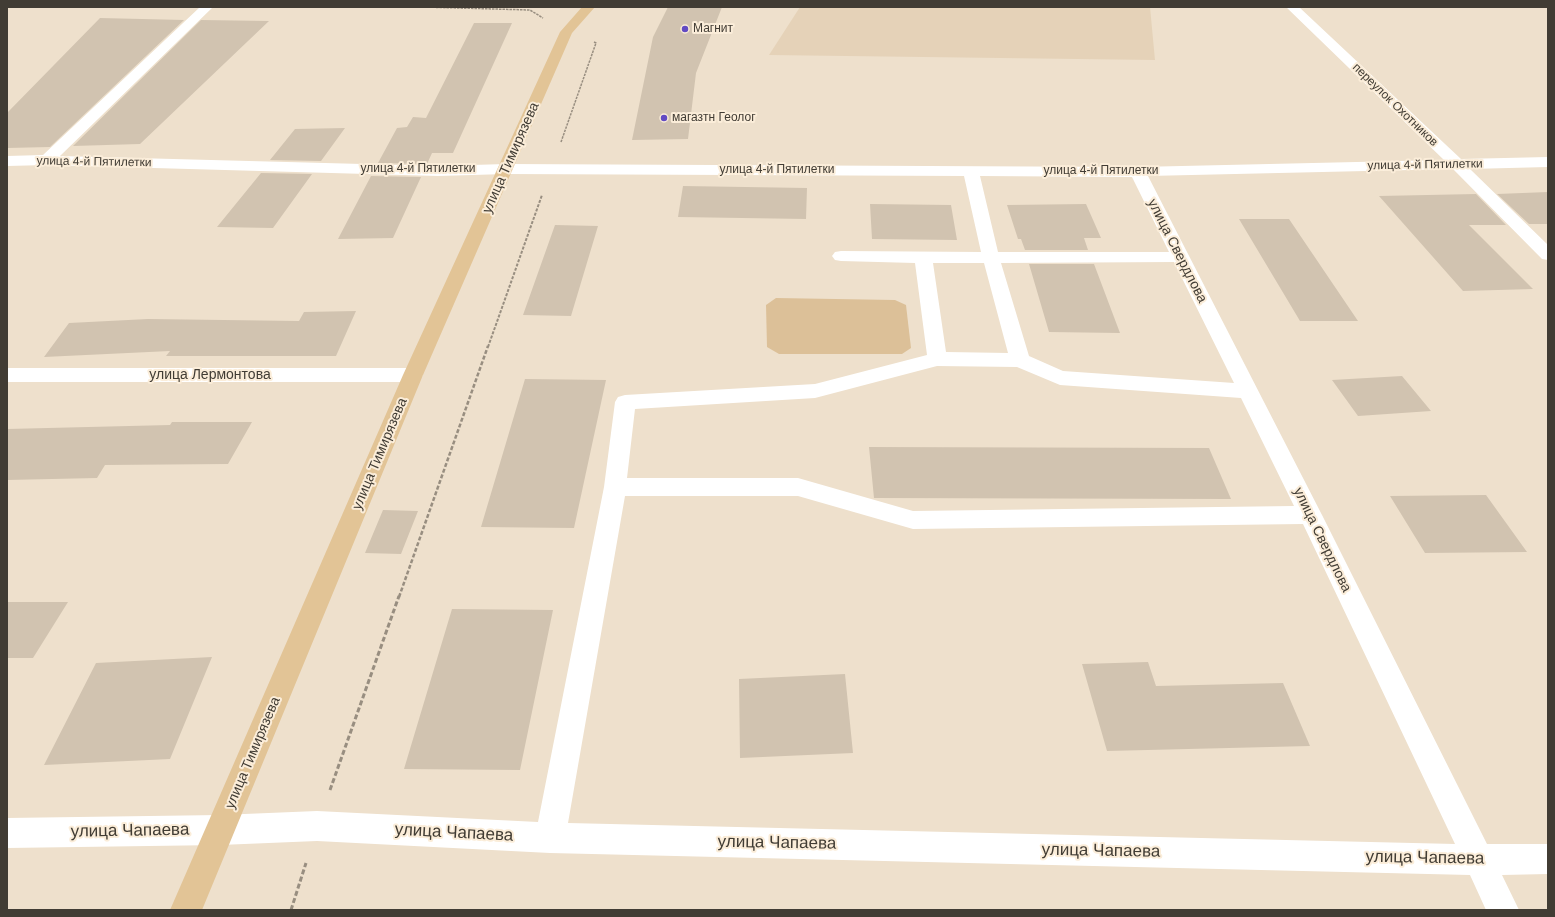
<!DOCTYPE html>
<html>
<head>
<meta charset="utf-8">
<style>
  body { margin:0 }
  #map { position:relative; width:1555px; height:917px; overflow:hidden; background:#eee0cc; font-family:Helvetica,sans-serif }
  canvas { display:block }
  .frame { position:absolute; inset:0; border:8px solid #413c34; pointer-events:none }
</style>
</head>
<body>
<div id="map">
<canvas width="1555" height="917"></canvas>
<div class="frame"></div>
</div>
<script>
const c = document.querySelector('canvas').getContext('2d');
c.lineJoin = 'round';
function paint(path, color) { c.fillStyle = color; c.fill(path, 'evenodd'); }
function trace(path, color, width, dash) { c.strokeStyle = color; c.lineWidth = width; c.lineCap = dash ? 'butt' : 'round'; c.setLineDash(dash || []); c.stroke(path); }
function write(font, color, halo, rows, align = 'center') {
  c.font = font + ' Helvetica,sans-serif'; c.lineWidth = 4; c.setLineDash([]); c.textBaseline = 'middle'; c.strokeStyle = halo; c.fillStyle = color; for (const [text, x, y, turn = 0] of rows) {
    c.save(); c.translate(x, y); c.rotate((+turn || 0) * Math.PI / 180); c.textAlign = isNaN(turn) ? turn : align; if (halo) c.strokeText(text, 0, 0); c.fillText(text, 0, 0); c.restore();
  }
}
const built = new Path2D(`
  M 800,7 L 1150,7 L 1155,60 L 769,55 Z`);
const green = new Path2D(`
  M 776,298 L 895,300 L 906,305 L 911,348 L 902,354 L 779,354 L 767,347 L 766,305 Z`);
const building = new Path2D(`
  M 668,7 L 722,7 L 696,73 L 688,139 L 632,140 L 653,37 Z
  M 100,18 L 184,20 L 50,147 L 7,148 L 7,113 Z
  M 201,20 L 269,21 L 140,144 L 73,146 Z
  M 474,23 L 512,23 L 453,153 L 432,153 L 427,164 L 378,163 L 397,128 L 407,127 L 413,117 L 426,118 Z
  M 345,128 L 321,161 L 270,160 L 295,129 Z
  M 261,173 L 312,174 L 273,228 L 217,227 Z
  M 371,176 L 421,177 L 393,238 L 338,239 Z
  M 683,186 L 807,188 L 806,219 L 678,217 Z
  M 1548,192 L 1548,224 L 1529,224 L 1497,194 Z
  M 1476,194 L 1506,225 L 1469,225 L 1533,289 L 1463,291 L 1379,196 Z
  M 870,204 L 951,205 L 957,240 L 872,239 Z
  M 1086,204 L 1101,238 L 1084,238 L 1088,250 L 1025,250 L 1021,239 L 1018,239 L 1007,205 Z
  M 1239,219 L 1289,219 L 1358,321 L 1300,321 Z
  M 555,225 L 598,226 L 571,316 L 523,315 Z
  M 1029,264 L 1094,264 L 1120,333 L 1049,332 Z
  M 356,311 L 336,356 L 166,356 L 170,351 L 44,357 L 69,323 L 148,319 L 299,321 L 304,312 Z
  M 1402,376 L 1431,411 L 1358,416 L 1332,380 Z
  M 525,379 L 606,380 L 574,528 L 481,527 Z
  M 172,422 L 252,422 L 228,464 L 105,465 L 97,478 L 7,480 L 7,429 L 170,425 Z
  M 869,447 L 1209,448 L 1231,499 L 874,498 Z
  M 1486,495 L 1527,552 L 1425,553 L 1390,496 Z
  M 383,510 L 418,511 L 401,554 L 365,553 Z
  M 7,602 L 68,602 L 33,658 L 7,658 Z
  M 452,609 L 553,610 L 520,770 L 404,769 Z
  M 212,657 L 170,759 L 44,765 L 96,663 Z
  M 1148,662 L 1156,686 L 1283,683 L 1310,746 L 1107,751 L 1082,664 Z
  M 845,674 L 853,753 L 740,758 L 739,679 Z`);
const pathFar3 = new Path2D(`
  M 422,7 L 530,10 L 543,18
  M 561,142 L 596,43 L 594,42`);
const pathFar2 = new Path2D(`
  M 488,347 L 542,195`);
const pathFar1 = new Path2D(`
  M 399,597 L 488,346`);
const path = new Path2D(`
  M 330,790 L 399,596
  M 291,910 L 306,863`);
const minor = new Path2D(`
  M 200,7 L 213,7 L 60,156 L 438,166 L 506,164 L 1138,167 L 1444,160 L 1286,7 L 1299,7 L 1461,159 L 1548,157 L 1548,167 L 1470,169 L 1548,245 L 1548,260 L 1542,259 L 1453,169 L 1148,176 L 1322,515 L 1487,844 L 1548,844 L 1548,874 L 1502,875 L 1519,910 L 1486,910 L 1470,875 L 550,853 L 317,841 L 220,845 L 7,848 L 7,818 L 220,815 L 317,811 L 538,822 L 604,487 L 615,402 L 618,397 L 625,395 L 815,384 L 927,355 L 915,263 L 841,261 L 835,260 L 832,256 L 835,252 L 841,251 L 981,252 L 964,176 L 506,174 L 438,176 L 47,165 L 7,166 L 7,156 L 43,155 ZM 980,176 L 1132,177 L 1169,252 L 998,252 ZM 1174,262 L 1234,383 L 1063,371 L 1029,356 L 1001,263 ZM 933,263 L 984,263 L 1008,353 L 946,352 ZM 937,366 L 1017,367 L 1060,385 L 1241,398 L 1294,506 L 913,511 L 798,478 L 627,478 L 635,409 L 815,398 ZM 625,496 L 798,496 L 913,529 L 1303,524 L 1455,844 L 568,823 Z
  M 7,368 L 413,368 L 420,370 L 423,375 L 420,380 L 413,382 L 7,382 Z`);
const major = new Path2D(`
  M 582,7 L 595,7 L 572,33 L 423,375 L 202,910 L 170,910 L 403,375 L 560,32 Z`);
const markers = [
  [685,29,4,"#614ac3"],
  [664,118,4,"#614ac3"]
];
const farPoinames = [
  ["Магнит",693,29],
  ["магазтн Геолог",672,118]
];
const farStreetnames = [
  ["переулок Охотников",1395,105,44],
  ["улица 4-й Пятилетки",94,162,1],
  ["улица 4-й Пятилетки",1425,165,-1],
  ["улица 4-й Пятилетки",418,169],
  ["улица 4-й Пятилетки",777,170],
  ["улица 4-й Пятилетки",1101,171]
];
const streetNames = [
  ["улица Тимирязева",511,158,-66],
  ["улица Свердлова",1177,251,63],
  ["улица Лермонтова",210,375],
  ["улица Тимирязева",380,454,-67],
  ["улица Свердлова",1322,540,64],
  ["улица Тимирязева",253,753,-67]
];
const nearStreetnames = [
  ["улица Чапаева",130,831,-1],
  ["улица Чапаева",454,833,3],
  ["улица Чапаева",777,843,1],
  ["улица Чапаева",1101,851,1],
  ["улица Чапаева",1425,858,1]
];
paint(built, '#e5d2b8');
paint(green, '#dcc098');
paint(building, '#d1c3b0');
trace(pathFar3, '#988e80', 1.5, [2.5, 1]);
trace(pathFar2, '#988e80', 2, [3, 1.5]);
trace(pathFar1, '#988e80', 2.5, [4, 2]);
trace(path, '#988e80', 3, [5, 2.5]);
paint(minor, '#fff');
paint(major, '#e2c496');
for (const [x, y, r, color] of markers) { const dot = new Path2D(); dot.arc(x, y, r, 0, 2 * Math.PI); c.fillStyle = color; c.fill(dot); trace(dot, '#fbedd9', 1.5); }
write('12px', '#413c34', '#fbedd9', farPoinames, 'left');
write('12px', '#413c34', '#fbedd9', farStreetnames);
write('14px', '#413c34', '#fbedd9', streetNames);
write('17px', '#413c34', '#fbedd9', nearStreetnames);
</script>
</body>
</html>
